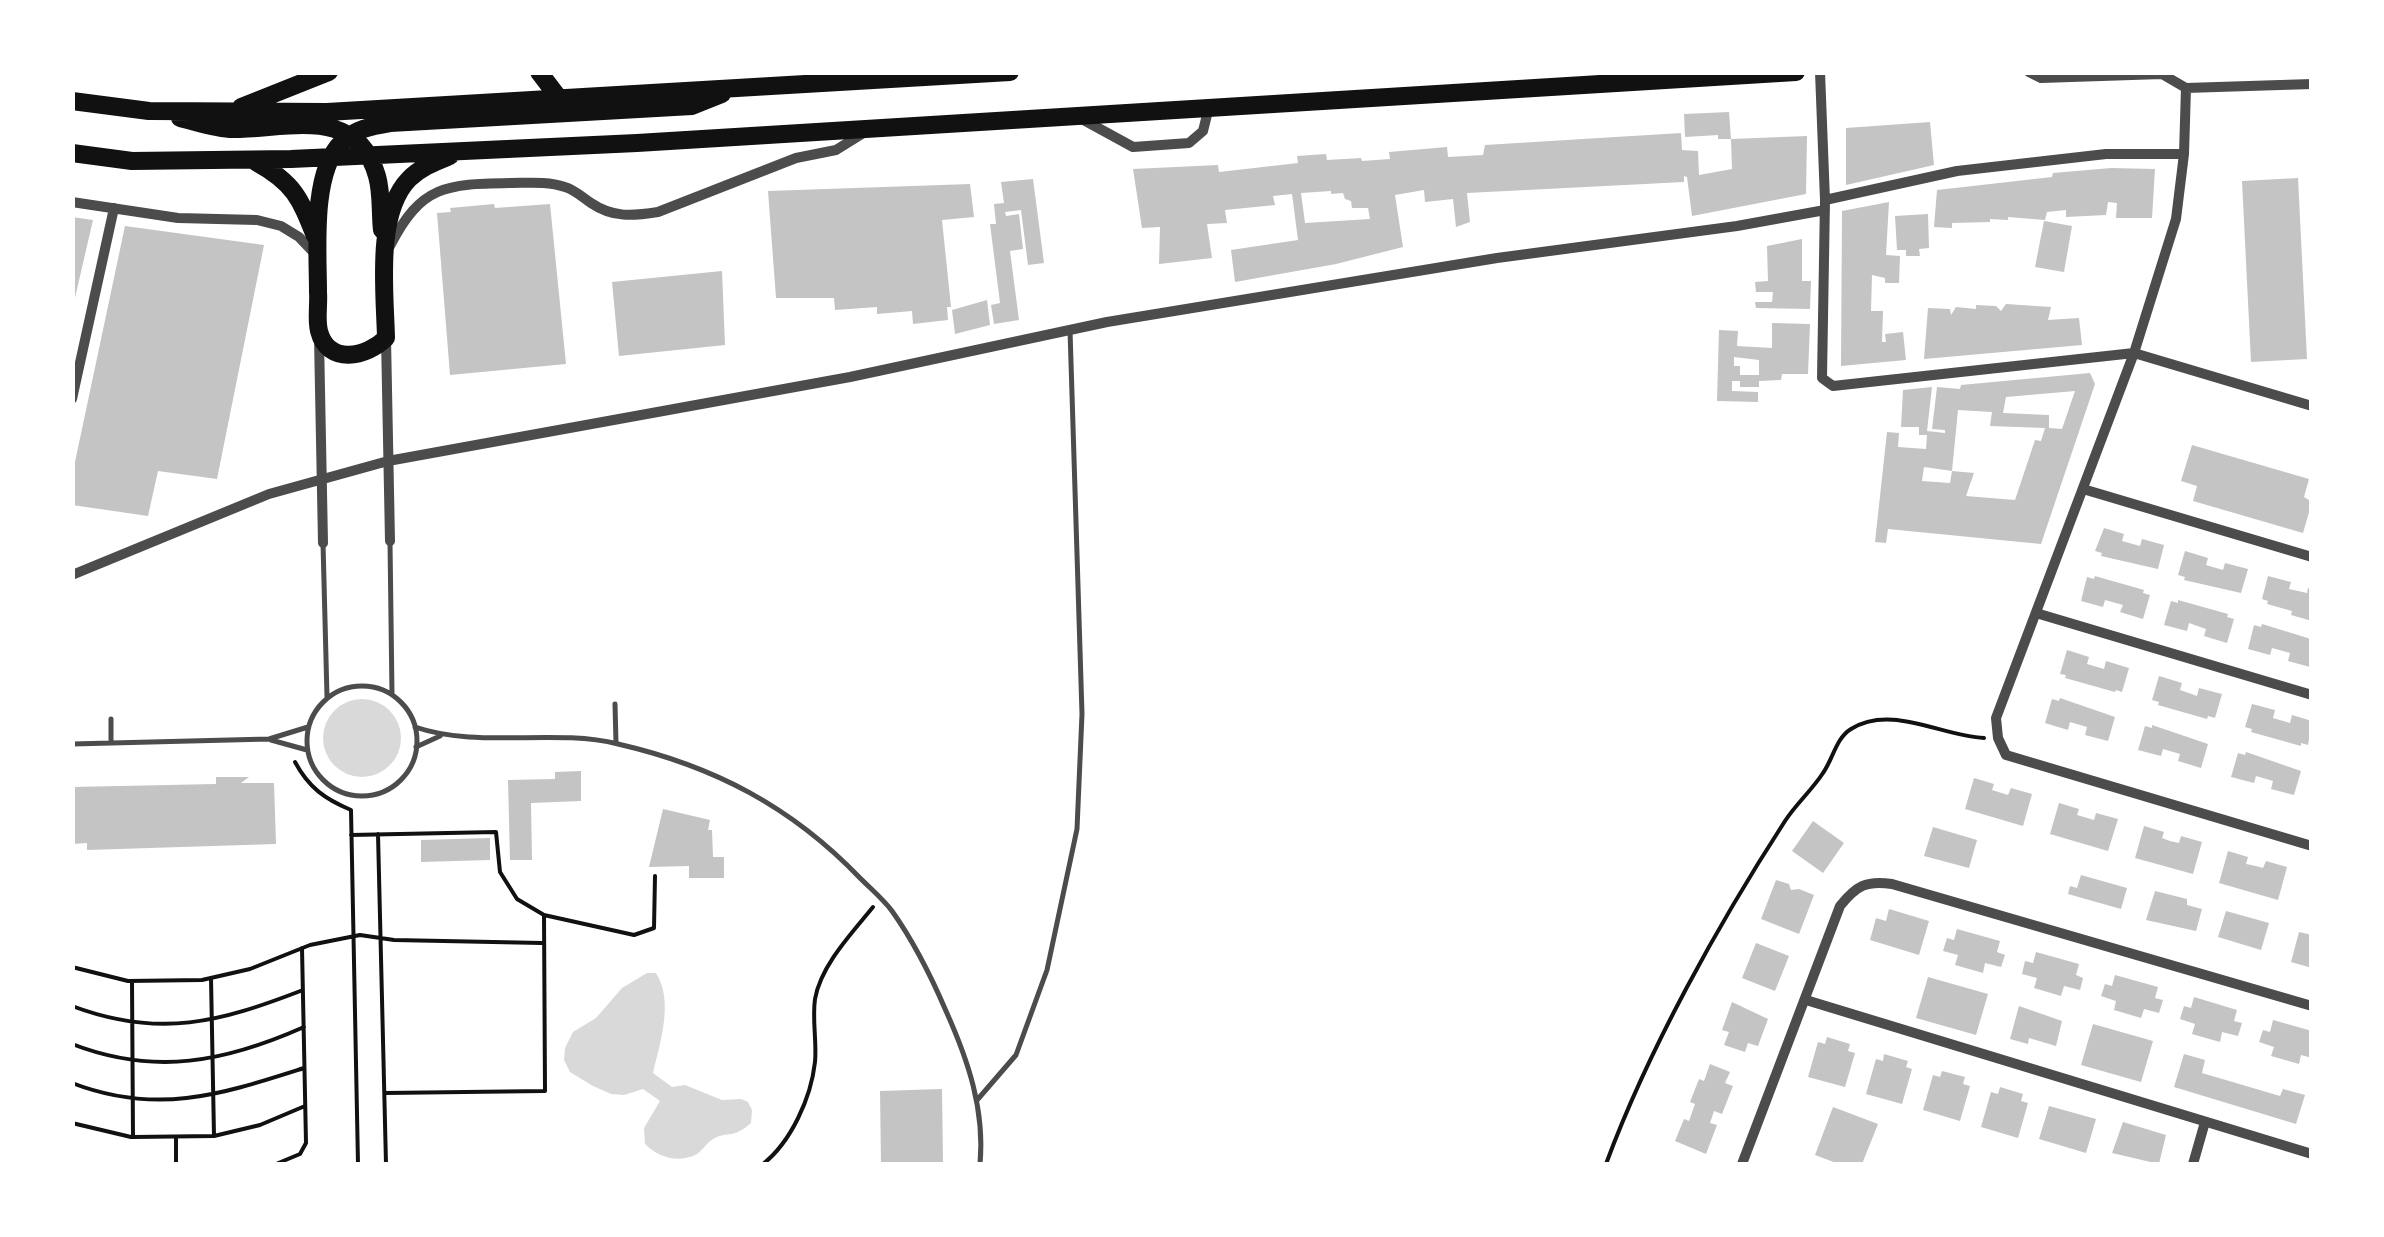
<!DOCTYPE html>
<html>
<head>
<meta charset="utf-8">
<style>
  body { margin:0 }
  #map { position:relative; width:2384px; height:1237px; overflow:hidden; background:#fff; font-family:"Alegreya Sans",sans-serif }
  canvas { display:block }
  .frame { position:absolute; inset:0; border:75px solid #fff; pointer-events:none }
</style>
</head>
<body>
<div id="map">
<canvas width="2384" height="1237"></canvas>
<div class="frame"></div>
</div>
<script>
const c = document.querySelector('canvas').getContext('2d');
c.lineJoin = 'round';
function paint(path, color) { c.fillStyle = color; c.fill(path, 'evenodd'); }
function trace(path, color, width, dash) { c.strokeStyle = color; c.lineWidth = width; c.lineCap = dash ? 'butt' : 'round'; c.setLineDash(dash || []); c.stroke(path); }
const water = new Path2D(`
  M323 738a39 39 0 1 1 78 0a39 39 0 1 1-78 0Z
  M 647,973 L 656,973 C 674,1001 660,1043 653,1073 L 672,1087 L 685,1085 L 722,1100 L 741,1099 L 748,1102 L 752,1110 L 751,1123 C 733,1139 729,1131 715,1138 C 708,1141 703,1150 697,1154 C 678,1164 658,1157 645,1144 L 644,1128 L 660,1101 L 643,1089 L 624,1095 L 611,1094 L 593,1086 L 570,1072 L 564,1060 L 565,1048 L 573,1032 L 596,1018 L 622,988 Z`);
const building = new Path2D(`
  M 1729,112 L 1731,139 L 1718,139 L 1718,135 L 1685,137 L 1684,114 Z
  M 1930,122 L 1934,165 L 1846,185 L 1846,128 Z
  M 1681,133 L 1682,150 L 1698,151 L 1699,175 L 1732,169 L 1731,139 L 1807,136 L 1806,194 L 1692,216 L 1687,177 L 1684,176 L 1684,182 L 1467,193 L 1470,222 L 1456,227 L 1453,199 L 1425,202 L 1424,190 L 1395,195 L 1403,247 L 1336,264 L 1235,282 L 1231,250 L 1298,240 L 1292,194 L 1273,196 L 1275,205 L 1225,210 L 1227,223 L 1207,224 L 1212,258 L 1159,264 L 1160,227 L 1142,228 L 1133,169 L 1218,165 L 1219,172 L 1298,163 L 1297,156 L 1326,154 L 1327,160 L 1361,158 L 1362,161 L 1390,159 L 1389,152 L 1447,147 L 1448,157 L 1483,155 L 1485,145 ZM 1331,191 L 1331,194 L 1343,193 L 1345,199 L 1351,201 L 1352,208 L 1368,208 L 1370,219 L 1305,223 L 1301,193 Z
  M 2111,168 L 2155,169 L 2152,218 L 2116,218 L 2117,203 L 2108,202 L 2106,215 L 2066,217 L 2066,210 L 2047,212 L 2045,220 L 2008,217 L 2008,220 L 1990,219 L 1990,222 L 1952,223 L 1952,228 L 1934,227 L 1937,190 L 2052,177 L 2053,173 Z
  M 2298,178 L 2307,359 L 2251,362 L 2242,181 Z
  M 1033,179 L 1044,263 L 1028,265 L 1021,210 L 1005,212 L 1006,216 L 1019,214 L 1023,249 L 1010,251 L 1019,320 L 994,324 L 991,305 L 1000,303 L 990,224 L 996,224 L 994,204 L 1004,203 L 1001,182 Z
  M 970,184 L 974,217 L 942,220 L 951,307 L 947,307 L 948,320 L 913,324 L 912,311 L 877,314 L 877,307 L 835,310 L 834,298 L 776,298 L 768,191 Z
  M 1889,202 L 1886,255 L 1900,256 L 1899,283 L 1885,283 L 1885,278 L 1872,275 L 1871,311 L 1883,311 L 1882,342 L 1886,342 L 1885,334 L 1903,332 L 1906,360 L 1841,366 L 1842,211 Z
  M 494,204 L 495,208 L 550,204 L 566,364 L 450,375 L 437,213 L 451,212 L 450,208 Z
  M 1928,214 L 1929,248 L 1919,249 L 1920,256 L 1906,256 L 1906,250 L 1897,250 L 1895,216 Z
  M 72,217 L 93,220 L 74,302 L 72,302 Z
  M 2044,221 L 2072,226 L 2064,272 L 2035,267 Z
  M 125,226 L 264,245 L 217,479 L 158,471 L 148,516 L 72,505 L 72,476 Z
  M 1802,239 L 1802,281 L 1811,281 L 1810,309 L 1756,308 L 1755,302 L 1772,302 L 1773,292 L 1756,292 L 1755,282 L 1768,281 L 1767,246 Z
  M 722,271 L 725,345 L 619,356 L 612,282 Z
  M 987,300 L 990,325 L 955,334 L 952,310 Z
  M 2006,304 L 2051,307 L 2048,320 L 2079,318 L 2082,345 L 1924,359 L 1928,308 L 1950,309 L 1951,315 L 1956,307 L 1976,309 L 1976,305 L 1996,306 L 2001,311 Z
  M 1772,323 L 1810,324 L 1808,374 L 1782,374 L 1781,380 L 1759,381 L 1759,387 L 1740,387 L 1740,381 L 1732,381 L 1732,391 L 1758,392 L 1758,402 L 1717,401 L 1719,330 L 1738,331 L 1737,346 L 1772,348 ZM 1734,357 L 1759,360 L 1759,375 L 1740,375 L 1740,366 L 1734,366 Z
  M 2090,373 L 2095,384 L 2041,544 L 1888,529 L 1886,543 L 1875,542 L 1887,432 L 1899,433 L 1898,447 L 1926,449 L 1927,435 L 1919,435 L 1919,427 L 1901,427 L 1903,390 L 1932,387 L 1927,431 L 1945,433 L 1945,430 L 1932,429 L 1937,387 L 1960,389 L 1961,385 ZM 2075,391 L 2062,429 L 2049,428 L 2049,415 L 2003,413 L 2006,397 ZM 1958,410 L 1992,412 L 1990,426 L 2045,428 L 2041,441 L 2035,440 L 2015,500 L 1966,496 L 1974,473 L 1952,471 L 1950,483 L 1922,481 L 1924,467 L 1952,471 Z
  M 2192,445 L 2309,479 L 2304,497 L 2312,502 L 2303,533 L 2193,501 L 2197,486 L 2181,481 Z
  M 2104,528 L 2124,534 L 2122,541 L 2140,546 L 2142,539 L 2164,545 L 2158,569 L 2101,556 L 2102,553 L 2095,551 Z
  M 2185,551 L 2208,558 L 2206,565 L 2223,570 L 2225,563 L 2248,569 L 2241,593 L 2184,580 L 2185,577 L 2178,575 Z
  M 2095,576 L 2144,590 L 2143,593 L 2150,595 L 2143,619 L 2120,612 L 2123,605 L 2105,600 L 2103,607 L 2081,601 L 2087,577 L 2094,579 Z
  M 2268,576 L 2291,582 L 2289,589 L 2307,593 L 2308,588 L 2312,589 L 2312,621 L 2291,615 L 2292,611 L 2267,604 L 2268,601 L 2262,599 Z
  M 2178,600 L 2228,614 L 2227,617 L 2234,619 L 2227,643 L 2204,636 L 2206,629 L 2189,623 L 2187,631 L 2164,625 L 2171,601 L 2178,603 Z
  M 2262,624 L 2311,639 L 2310,667 L 2288,661 L 2290,653 L 2272,648 L 2270,655 L 2248,649 L 2254,625 L 2261,627 Z
  M 2067,650 L 2089,657 L 2087,664 L 2104,669 L 2106,661 L 2129,668 L 2122,692 L 2116,690 L 2115,692 L 2065,678 L 2066,675 L 2060,674 Z
  M 2159,676 L 2182,683 L 2180,690 L 2197,696 L 2199,688 L 2222,694 L 2215,718 L 2208,716 L 2207,719 L 2158,705 L 2159,702 L 2152,700 Z
  M 2060,698 L 2115,717 L 2108,741 L 2085,735 L 2087,727 L 2070,722 L 2068,730 L 2045,723 L 2052,699 L 2059,701 Z
  M 2252,704 L 2275,710 L 2273,718 L 2290,723 L 2292,715 L 2312,721 L 2308,745 L 2301,743 L 2301,746 L 2251,732 L 2252,729 L 2245,727 Z
  M 2152,725 L 2208,744 L 2201,768 L 2178,761 L 2180,754 L 2163,749 L 2161,756 L 2138,750 L 2145,726 L 2152,728 Z
  M 2246,752 L 2301,771 L 2294,795 L 2271,789 L 2273,781 L 2256,776 L 2254,783 L 2231,777 L 2238,753 L 2245,755 Z
  M 581,771 L 581,801 L 531,803 L 532,860 L 510,860 L 508,780 L 555,779 L 555,772 Z
  M 216,777 L 249,777 L 241,783 L 274,783 L 276,844 L 87,850 L 87,843 L 72,844 L 72,787 L 216,784 Z
  M 1974,778 L 1994,784 L 1992,790 L 2008,795 L 2011,788 L 2032,794 L 2023,826 L 1965,809 Z
  M 2059,803 L 2079,809 L 2077,815 L 2094,820 L 2096,813 L 2118,819 L 2108,851 L 2050,834 Z
  M 663,809 L 710,820 L 708,830 L 712,830 L 713,857 L 724,857 L 724,878 L 689,878 L 689,866 L 649,867 Z
  M 1813,821 L 1844,843 L 1823,873 L 1792,851 Z
  M 2144,826 L 2164,832 L 2162,838 L 2170,841 L 2179,843 L 2181,836 L 2202,842 L 2193,874 L 2135,858 Z
  M 1933,827 L 1977,840 L 1969,868 L 1924,856 Z
  M 490,838 L 490,860 L 421,862 L 421,840 Z
  M 2228,851 L 2248,857 L 2246,864 L 2256,866 L 2263,868 L 2266,861 L 2287,867 L 2278,900 L 2219,883 Z
  M 2081,875 L 2127,888 L 2121,909 L 2068,894 L 2070,886 L 2077,888 Z
  M 1776,880 L 1789,884 L 1791,890 L 1799,889 L 1814,895 L 1799,934 L 1761,919 Z
  M 2155,891 L 2187,899 L 2187,905 L 2202,909 L 2196,931 L 2146,920 Z
  M 1889,909 L 1929,921 L 1919,955 L 1870,940 L 1876,918 L 1886,921 Z
  M 2226,911 L 2269,923 L 2261,950 L 2218,937 Z
  M 1957,929 L 2000,941 L 1997,952 L 2005,955 L 2001,967 L 1985,963 L 1983,973 L 1955,965 L 1958,955 L 1943,951 L 1947,938 L 1954,940 Z
  M 2299,932 L 2312,935 L 2312,968 L 2291,962 Z
  M 1756,943 L 1789,956 L 1775,991 L 1742,978 Z
  M 2036,952 L 2079,964 L 2076,975 L 2083,978 L 2080,990 L 2064,986 L 2061,996 L 2034,988 L 2037,978 L 2022,974 L 2025,961 L 2033,963 Z
  M 2115,975 L 2158,987 L 2155,998 L 2163,1000 L 2159,1013 L 2144,1009 L 2141,1018 L 2114,1010 L 2116,1001 L 2101,996 L 2105,984 L 2112,986 Z
  M 1928,977 L 1988,994 L 1976,1035 L 1916,1018 Z
  M 2194,997 L 2237,1010 L 2234,1021 L 2242,1023 L 2238,1036 L 2222,1032 L 2220,1042 L 2192,1034 L 2195,1024 L 2180,1019 L 2184,1006 L 2191,1008 Z
  M 1732,1002 L 1768,1019 L 1758,1046 L 1748,1043 L 1745,1052 L 1724,1045 L 1729,1032 L 1722,1030 Z
  M 2019,1006 L 2062,1021 L 2056,1046 L 2029,1038 L 2028,1044 L 2010,1039 Z
  M 2273,1020 L 2312,1031 L 2312,1058 L 2301,1055 L 2299,1064 L 2271,1056 L 2274,1047 L 2259,1042 L 2263,1030 L 2270,1032 Z
  M 2093,1024 L 2153,1041 L 2141,1082 L 2081,1065 Z
  M 1827,1037 L 1850,1044 L 1848,1051 L 1855,1053 L 1845,1087 L 1808,1077 L 1818,1042 L 1825,1044 Z
  M 1884,1054 L 1908,1061 L 1906,1067 L 1912,1069 L 1902,1104 L 1866,1094 L 1876,1059 L 1883,1061 Z
  M 2184,1054 L 2205,1060 L 2202,1073 L 2280,1096 L 2283,1089 L 2305,1095 L 2296,1124 L 2174,1087 Z
  M 1710,1064 L 1730,1072 L 1725,1083 L 1733,1086 L 1722,1114 L 1714,1111 L 1710,1123 L 1717,1125 L 1706,1154 L 1675,1141 L 1684,1119 L 1689,1121 L 1695,1104 L 1690,1102 L 1699,1079 L 1704,1081 Z
  M 1942,1071 L 1965,1077 L 1963,1084 L 1970,1086 L 1960,1121 L 1923,1110 L 1933,1075 L 1940,1077 Z
  M 2000,1087 L 2023,1094 L 2021,1101 L 2028,1103 L 2018,1138 L 1981,1127 L 1991,1092 L 1998,1094 Z
  M 942,1089 L 943,1164 L 881,1164 L 880,1091 Z
  M 2049,1106 L 2096,1119 L 2086,1153 L 2039,1139 Z
  M 1833,1107 L 1878,1124 L 1862,1164 L 1839,1164 L 1815,1155 Z
  M 2123,1122 L 2166,1135 L 2159,1164 L 2112,1153 Z`);
const path = new Path2D(`
  M 295,762 C 309,788 325,799 351,810 L 358,1164
  M 378,834 L 386,1164
  M 351,835 L 496,832 L 500,872 L 517,899 L 544,915 L 634,935 L 654,928 L 655,876
  M 72,967 L 128,981 L 202,980 L 250,969 L 310,945 L 360,935 L 394,940 L 542,943
  M 211,978 L 214,1136
  M 132,981 L 133,1137 L 214,1136 L 260,1125 L 305,1106
  M 72,1006 C 160,1039 220,1022 303,990
  M 72,1044 C 155,1076 225,1062 304,1027
  M 72,1083 C 158,1116 222,1094 304,1068
  M 385,1093 L 545,1091 L 544,916
  M 72,1123 L 131,1137
  M 176,1164 L 176,1137
  M 276,1164 L 300,1154 L 306,1143 L 302,948
  M 455,1164 L 522,1164
  M 763,1164 C 791,1142 811,1098 815,1062 C 817,1042 812,1020 815,999 C 821,965 852,933 873,907
  M 1606,1164 C 1648,1050 1719,923 1785,821 C 1796,804 1812,790 1823,773 C 1833,759 1836,738 1851,729 C 1891,704 1941,736 1984,738`);
const service = new Path2D(`
  M 390,542 L 392,694
  M 323,543 L 327,697
  M307 741a55 55 0 1 1 110 0a55 55 0 1 1-110 0Z
  M 615,704 L 616,743
  M 111,719 L 111,743
  M 415,727 C 480,749 552,728 618,744 C 714,766 792,807 860,878 C 871,889 883,899 892,911 C 914,942 931,976 946,1011 C 968,1060 985,1110 980,1164
  M 271,740 L 307,750
  M 72,744 L 269,739 L 308,727
  M 416,747 L 440,736
  M 978,1099 L 1016,1055 L 1047,970 L 1077,829 L 1082,714 L 1070,330`);
const minor = new Path2D(`
  M 1820,72 L 1825,200 L 1822,378 L 1833,386 L 2134,353 L 2312,406
  M 2029,72 L 2041,78 L 2162,74 L 2186,88 L 2312,84
  M 2186,88 L 2184,154 L 2176,219 L 2134,353 L 1996,718 L 1998,738 L 2006,755 L 2312,846
  M 1080,118 L 1133,147 L 1189,143 L 1203,131 L 1209,107
  M 1825,200 L 1957,171 L 2106,154 L 2184,154
  M 72,202 L 178,218 L 257,220 L 281,226 L 299,237 L 318,257
  M 390,246 C 421,185 446,184 510,183 C 528,183 547,181 565,187 C 575,190 582,197 591,203 C 613,218 633,216 658,212 L 796,158 L 836,150 L 865,132
  M 319,338 L 323,543
  M 386,338 L 390,541
  M 72,399 L 114,208
  M 2083,489 L 2312,557
  M 72,575 L 269,494 L 388,461 L 850,377 L 1107,322 L 1497,258 L 1737,226 L 1825,210
  M 2036,613 L 2312,695
  M 1806,1000 L 2312,1154
  M 1742,1164 L 1840,906 C 1856,886 1866,880 1892,884 L 2312,1006
  M 2193,1164 L 2205,1122`);
const trunk = new Path2D(`
  M 539,72 L 558,97
  M 72,101 L 149,111 L 327,112 L 1010,72
  M 241,107 L 329,72
  M 180,118 C 197,122 215,129 233,129 C 290,129 357,105 377,176 C 382,193 380,213 382,230
  M 72,153 L 132,161 L 291,159 L 637,143 L 1796,72
  M 450,156 C 435,162 421,167 409,179 C 375,214 385,292 386,338 C 367,357 328,366 319,331 C 316,319 319,304 318,292 C 318,251 311,174 341,143 C 354,129 372,126 390,123 L 692,106 L 722,94
  M 256,162 C 294,183 300,198 315,236`);
paint(water, '#d9d9d9');
paint(building, '#c4c4c4');
trace(path, '#111', 4);
trace(service, '#4c4c4c', 5);
trace(minor, '#4c4c4c', 10);
trace(trunk, '#111', 18);
</script>
</body>
</html>
